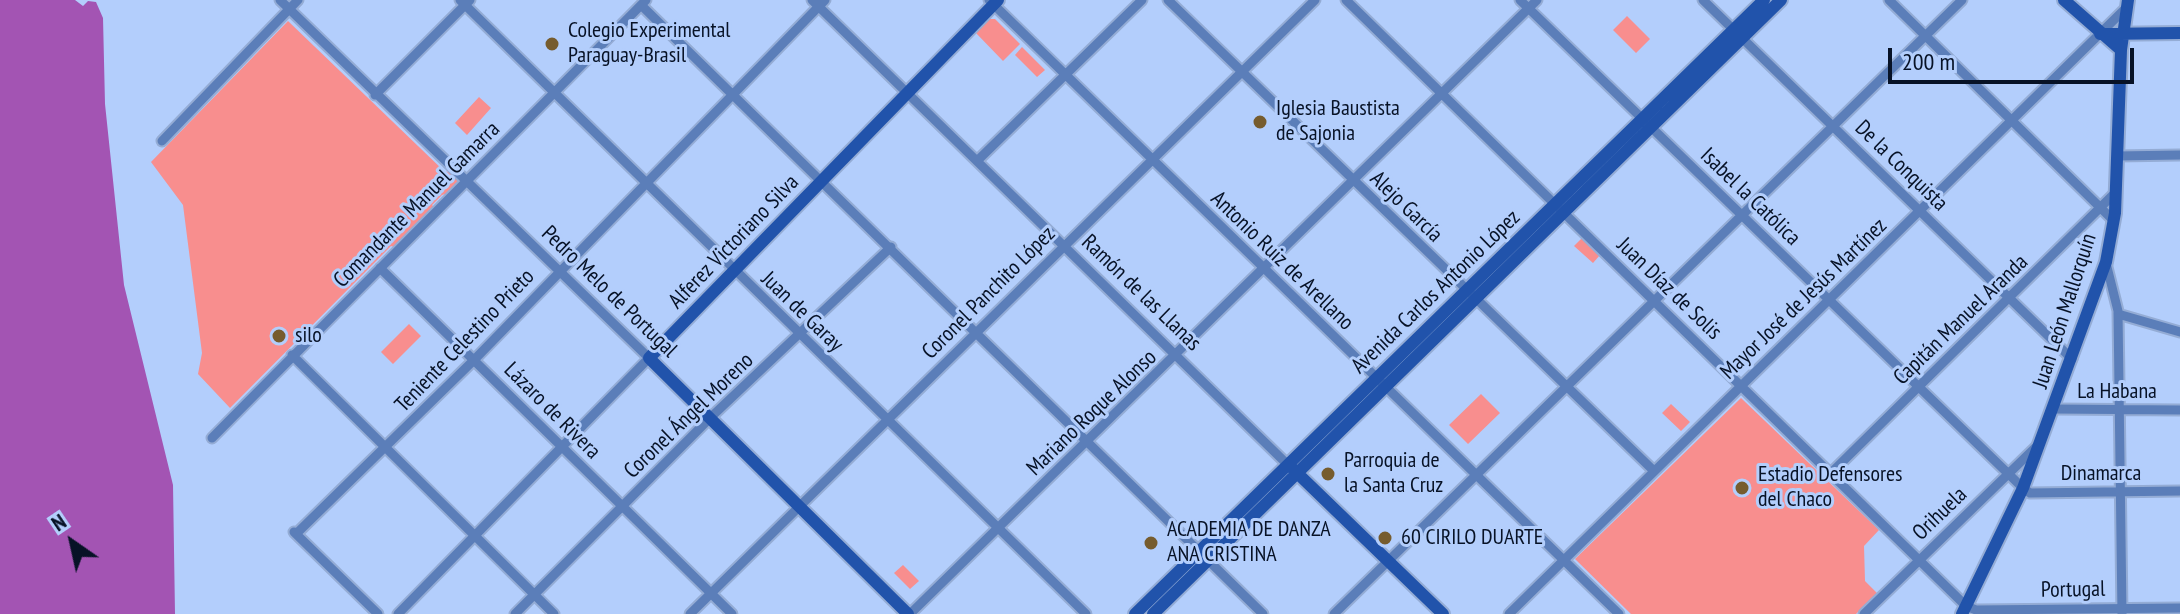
<!DOCTYPE html>
<html>
<head>
<meta charset="utf-8">
<style>
  body { margin:0 }
  #map { position:relative; width:2180px; height:614px; overflow:hidden; background:#b3cefc; font-family:"PT Sans Narrow",sans-serif }
  canvas { display:block }
  .north { position:absolute; left:32px; top:502px; width:80px; height:80px; -webkit-text-stroke:6px #b3cefc; paint-order:stroke; rotate:326deg; font-size:22px; font-weight:700; line-height:32px; text-align:center; color:#071226 }
  .north::after { content:''; display:block; margin:auto; width:28px; height:36px; background:#071226; clip-path:polygon(50% 0,100% 100%,50% 72%,0 100%) }
  .scale { position:absolute; left:1888px; top:48px; width:246px; height:36px; box-sizing:border-box; border:4px solid #071226; border-top:0; padding-left:10px; font-size:24px; line-height:28px; white-space:nowrap; color:#071226; -webkit-text-stroke:6px #b3cefc; paint-order:stroke }
</style>
</head>
<body>
<div id="map">
<canvas width="2180" height="614"></canvas>
<div class="north">N</div>
<div class="scale">200 m</div>
</div>
<script>
const c = document.querySelector('canvas').getContext('2d');
c.lineJoin = 'round';
function paint(path, color) { c.fillStyle = color; c.fill(path, 'evenodd'); }
function trace(path, color, width, dash) { c.strokeStyle = color; c.lineWidth = width; c.lineCap = dash ? 'butt' : 'round'; c.setLineDash(dash || []); c.stroke(path); }
function write(font, color, halo, rows, align = 'center') {
  c.font = font + ' "PT Sans Narrow",sans-serif'; c.lineWidth = 6; c.setLineDash([]); c.textBaseline = 'middle'; c.strokeStyle = halo; c.fillStyle = color; for (const [text, x, y, turn = 0] of rows) {
    c.save(); c.translate(x, y); c.rotate((+turn || 0) * Math.PI / 180); c.textAlign = isNaN(turn) ? turn : align; if (halo) c.strokeText(text, 0, 0); c.fillText(text, 0, 0); c.restore();
  }
}
const green = new Path2D(`
  M 1627,16 L 1650,39 L 1636,53 L 1613,30 Z
  M 988,19 L 995,19 L 1020,44 L 1003,61 L 975,32 Z
  M 288,21 L 444,171 L 457,174 L 461,182 L 453,192 L 442,195 L 432,205 L 435,208 L 397,248 L 391,246 L 230,408 L 198,374 L 202,353 L 183,205 L 151,162 Z
  M 1022,47 L 1045,70 L 1037,77 L 1015,55 Z
  M 479,97 L 491,108 L 467,135 L 455,123 Z
  M 1582,238 L 1600,255 L 1593,263 L 1574,246 Z
  M 409,324 L 421,336 L 393,364 L 381,352 Z
  M 1481,394 L 1500,413 L 1468,444 L 1449,425 Z
  M 1741,398 L 1879,530 L 1864,546 L 1865,581 L 1877,593 L 1856,614 L 1631,614 L 1575,559 Z
  M 1671,404 L 1690,422 L 1681,431 L 1662,413 Z
  M 903,565 L 919,581 L 910,589 L 894,573 Z`);
const water = new Path2D(`
  M 0,0 L 75,0 L 83,6 L 88,1 L 96,2 L 103,18 L 105,104 L 124,285 L 173,485 L 175,614 L 0,614 Z`);
const street = new Path2D(`
  M 280,0 L 649,358 L 398,614
  M 460,0 L 1086,614
  M 812,0 L 1288,465
  M 989,0 L 1619,614
  M 1168,0 L 1654,471
  M 1346,0 L 1966,606 L 1976,610 L 2180,608
  M 1520,0 L 2023,488 L 2030,493 L 2180,491
  M 1703,0 L 2072,359
  M 1889,0 L 2114,221
  M 641,5 L 1263,614
  M 375,95 L 470,0
  M 162,141 L 298,0
  M 2117,156 L 2180,155
  M 977,161 L 1142,0
  M 2106,263 L 2118,311 L 2122,614
  M 380,268 L 732,614
  M 2118,314 L 2180,332
  M 292,355 L 554,614
  M 2054,409 L 2180,410
  M 212,438 L 646,0
  M 1831,473 L 2116,192
  M 294,532 L 378,614
  M 296,534 L 474,360 L 825,0
  M 515,614 L 710,418 L 891,247
  M 690,614 L 1315,0
  M 910,614 L 1537,0
  M 1334,614 L 1962,0
  M 1509,614 L 2125,9
  M 1864,614 L 2037,446`);
const secondary = new Path2D(`
  M 2064,0 L 2121,50
  M 2100,34 L 2180,33
  M 1293,469 L 1443,614
  M 908,614 L 649,358 L 998,0
  M 1135,614 L 1764,0
  M 1153,614 L 1781,0
  M 1962,614 L 2023,488 L 2106,262 L 2115,213 L 2121,50 L 2128,0`);
const markers = [
  [552,44,8,"#765c2e"],
  [1260,122,8,"#765c2e"],
  [279,336,8,"#765c2e"],
  [1328,474,8,"#765c2e"],
  [1742,488,8,"#765c2e"],
  [1385,538,8,"#765c2e"],
  [1151,543,8,"#765c2e"]
];
const poiNames = [
  ["Colegio Experimental",568,31],
  ["Paraguay-Brasil",568,56],
  ["Iglesia Baustista",1276,109],
  ["de Sajonia",1276,134],
  ["silo",295,336],
  ["Parroquia de",1344,461],
  ["la Santa Cruz",1344,486],
  ["Estadio Defensores",1758,475],
  ["del Chaco",1758,500],
  ["ACADEMIA DE DANZA",1167,530],
  ["ANA CRISTINA",1167,555],
  ["60 CIRILO DUARTE",1401,538]
];
const streetNames = [
  ["De la Conquista",1901,166,44],
  ["Isabel la Católica",1750,197,44],
  ["Comandante Manuel Gamarra",417,205,-45],
  ["Alejo García",1406,207,44],
  ["Alferez Victoriano Silva",734,242,-46],
  ["Antonio Ruiz de Arellano",1282,261,44],
  ["Juan Díaz de Solis",1669,289,44],
  ["Pedro Melo de Portugal",609,292,44],
  ["Avenida Carlos Antonio López",1436,292,-44],
  ["Coronel Panchito López",989,293,-45],
  ["Ramón de las Llanas",1141,293,44],
  ["Mayor José de Jesús Martínez",1804,299,-44],
  ["Juan León Mallorquín",2065,311,-72],
  ["Juan de Garay",802,312,44],
  ["Capitán Manuel Aranda",1961,320,-44],
  ["Teniente Celestino Prieto",465,341,-46],
  ["La Habana",2117,392],
  ["Lázaro de Rivera",552,411,45],
  ["Mariano Roque Alonso",1092,413,-44],
  ["Coronel Ángel Moreno",689,416,-44],
  ["Dinamarca",2101,474],
  ["Orihuela",1940,514,-44],
  ["Portugal",2073,590,-1]
];
paint(green, '#f88e8e');
paint(water, '#a354b3');
trace(street, '#94acd5', 13);
trace(secondary, '#94acd5', 16);
trace(street, '#5b7eb9', 9);
trace(secondary, '#2153ab', 12);
for (const [x, y, r, color] of markers) { const dot = new Path2D(); dot.arc(x, y, r, 0, 2 * Math.PI); c.fillStyle = color; c.fill(dot); trace(dot, '#b3cefc', 3); }
write('22px', '#071226', '#b3cefc', poiNames, 'left');
write('22px', '#071226', '#b3cefc', streetNames);
</script>
</body>
</html>
